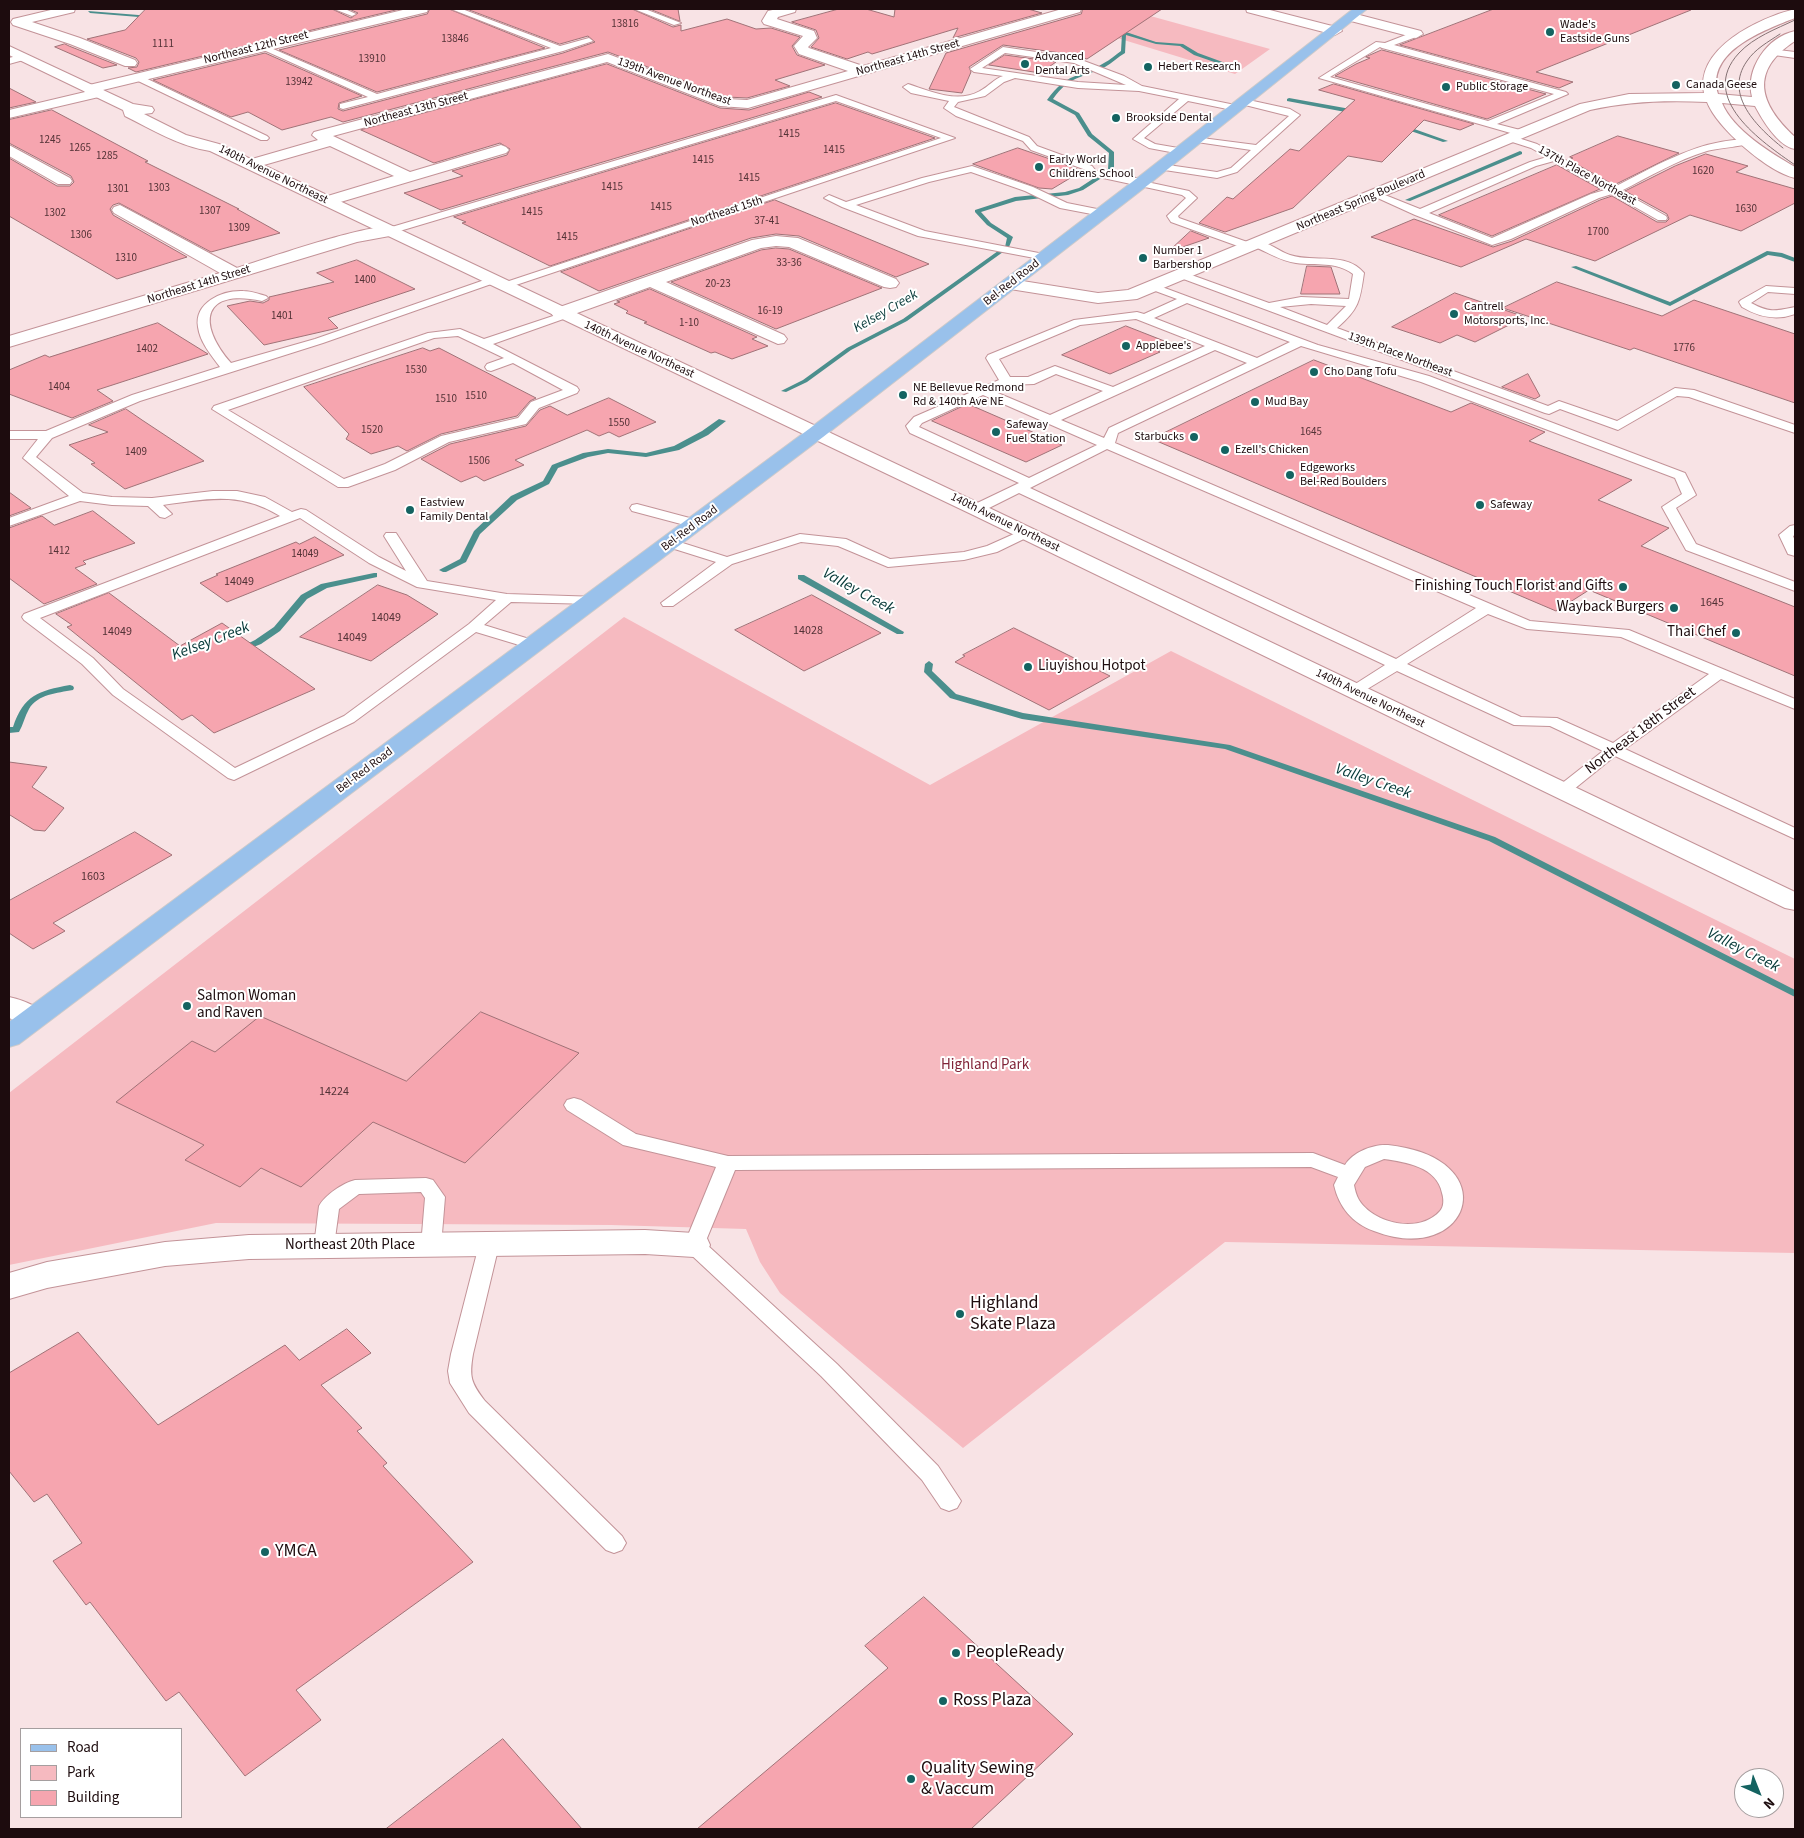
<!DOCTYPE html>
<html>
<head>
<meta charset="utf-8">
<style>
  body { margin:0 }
  #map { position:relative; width:1804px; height:1838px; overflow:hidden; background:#f8e3e5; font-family:"Source Sans 3",sans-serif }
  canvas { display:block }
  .frame { position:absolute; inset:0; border:10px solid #1d0c0e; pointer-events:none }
  .legend { position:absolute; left:20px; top:1728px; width:162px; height:90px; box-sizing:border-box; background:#fff; border:1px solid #a59e9f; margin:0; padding:6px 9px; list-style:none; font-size:15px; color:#1d0c0e }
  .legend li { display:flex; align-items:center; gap:10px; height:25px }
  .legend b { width:25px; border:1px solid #a59e9f }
  .north { position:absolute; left:1734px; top:1768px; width:50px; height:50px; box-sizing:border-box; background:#fff; border:1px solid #a59e9f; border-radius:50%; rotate:136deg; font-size:14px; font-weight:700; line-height:20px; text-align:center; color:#1d0c0e }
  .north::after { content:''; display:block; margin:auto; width:18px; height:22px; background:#146361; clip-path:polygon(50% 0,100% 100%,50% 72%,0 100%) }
</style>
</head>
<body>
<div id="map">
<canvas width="1804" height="1838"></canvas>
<div class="frame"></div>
<ul class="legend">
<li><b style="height:6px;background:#99c1eb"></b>Road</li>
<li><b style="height:14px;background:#f6bac0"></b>Park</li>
<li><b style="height:14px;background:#f6a5af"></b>Building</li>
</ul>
<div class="north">N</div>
</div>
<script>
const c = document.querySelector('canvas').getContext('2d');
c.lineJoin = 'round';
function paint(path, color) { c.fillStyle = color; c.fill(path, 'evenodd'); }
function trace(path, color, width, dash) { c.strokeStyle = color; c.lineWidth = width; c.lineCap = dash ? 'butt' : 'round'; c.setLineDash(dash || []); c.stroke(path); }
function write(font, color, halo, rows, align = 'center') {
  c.font = font + ' "Source Sans 3",sans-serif'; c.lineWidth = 4; c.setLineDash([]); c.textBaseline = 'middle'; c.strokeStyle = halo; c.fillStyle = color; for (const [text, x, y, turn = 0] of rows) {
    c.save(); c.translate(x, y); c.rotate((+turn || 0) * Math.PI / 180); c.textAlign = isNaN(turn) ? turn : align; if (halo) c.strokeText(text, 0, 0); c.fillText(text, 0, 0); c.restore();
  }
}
const green = new Path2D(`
  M 1109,9 L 1125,9 L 1270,49 L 1235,74 L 1065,22 Z
  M 624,617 L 930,785 L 1171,651 L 1795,959 L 1795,1253 L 1225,1242 L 963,1448 L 780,1293 L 760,1262 L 746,1229 L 611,1225 L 216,1223 L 9,1265 L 9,1093 Z`);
const stream = new Path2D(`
  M 88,11 L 151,16 L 153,17 L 151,18 L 90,13 Z
  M 1110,30 L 1126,32 L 1156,42 L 1183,44 L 1198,53 L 1228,64 L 1223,65 L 1194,55 L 1180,46 L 1156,44 L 1126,35 L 1125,53 C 1118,57 1112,63 1105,67 C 1082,78 1069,76 1053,99 L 1079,113 L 1092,134 L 1114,152 L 1114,170 L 1083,190 L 1068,195 L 1016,201 L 981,212 L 991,223 L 1013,237 L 1009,247 L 1005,247 L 1007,238 L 987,225 L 975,212 L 975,210 L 1015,197 L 1065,192 L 1079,188 L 1108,169 L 1109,153 L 1088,136 L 1075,115 L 1047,100 C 1068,71 1078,79 1104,63 C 1110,60 1115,55 1121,51 L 1122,34 L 1110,32 Z
  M 1289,98 L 1356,110 L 1359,112 L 1356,114 L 1287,101 L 1287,99 Z
  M 1399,125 L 1403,125 L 1448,141 L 1443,142 L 1399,127 Z
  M 1520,151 L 1522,152 L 1522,154 L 1410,201 L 1405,200 Z
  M 998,251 L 1003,252 L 907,321 L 851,350 L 807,382 L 786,392 L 781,391 L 803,380 L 847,348 L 903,319 Z
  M 1767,251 L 1782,253 L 1795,258 L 1795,262 L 1781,257 L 1768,255 L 1670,306 L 1571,267 L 1576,266 L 1670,302 Z
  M 719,419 L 726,421 L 708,435 L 679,450 L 646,457 L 608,453 L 588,457 L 558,468 L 549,484 L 517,500 L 480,534 L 466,562 L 446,572 L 443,572 L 439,570 L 460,559 L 474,531 L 511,496 L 543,481 L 552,465 L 583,453 L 608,449 L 646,453 L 674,446 L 702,431 Z
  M 374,573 L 377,573 L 377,577 L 327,588 L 307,599 L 280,631 L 261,644 L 241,652 L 237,649 L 255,640 L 274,627 L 301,595 L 321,584 Z
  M 798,575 L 804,575 L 904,632 L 903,634 L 897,634 L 798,579 Z
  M 929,661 L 933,664 L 932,671 L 956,694 L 1023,713 L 1230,745 L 1495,837 L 1795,990 L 1795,997 L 1489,841 L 1225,749 L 1022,719 L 950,698 L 924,672 L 925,664 Z
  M 70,685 L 73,686 L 74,688 L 73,690 C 57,693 38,694 29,709 C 25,716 23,725 19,732 L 9,733 L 9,727 L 13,727 C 24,695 38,691 70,685 Z`);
const building = new Path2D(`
  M 146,9 L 332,9 L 351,18 L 358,13 L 349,9 L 400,9 L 136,72 L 128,68 L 137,67 L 139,62 L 136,58 L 87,39 L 125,30 Z
  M 430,9 L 449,9 L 545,48 L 377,92 L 279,50 L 427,14 Z
  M 467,9 L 632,9 L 673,27 L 681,25 L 681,31 L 727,19 L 756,29 L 771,28 L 800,37 L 792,46 L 797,55 L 825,65 L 775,80 L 790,86 L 747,98 L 727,97 L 608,52 L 343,122 L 331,117 L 282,130 L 248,112 L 231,117 L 153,80 L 265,53 L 362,96 L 339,103 L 338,109 L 343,111 L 563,53 L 595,42 L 588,36 L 560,44 Z
  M 650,9 L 678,9 L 680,21 Z
  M 839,9 L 866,9 L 894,17 L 895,9 L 1028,9 L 1042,13 L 953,38 L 958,28 L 872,54 L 868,52 L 847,59 L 811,47 L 819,38 L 816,30 L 792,22 Z
  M 1083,9 L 1162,9 L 1087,59 L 1068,54 L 1003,45 L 969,67 L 971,72 L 962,93 L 929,89 L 946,53 L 1081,14 Z
  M 1494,9 L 1691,9 L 1691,10 L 1536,72 L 1573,82 L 1559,88 L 1400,45 Z
  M 65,44 L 69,46 L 117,65 L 103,68 L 55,47 Z
  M 1382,50 L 1546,94 L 1487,119 L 1335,76 L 1356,64 L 1370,58 L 1366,57 Z
  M 1005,55 L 1056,62 L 1040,73 L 989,65 Z
  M 607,64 L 720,108 L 749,110 L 809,92 L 822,97 L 441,210 L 404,193 L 463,176 L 452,171 L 507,155 L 510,149 L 500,143 L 434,163 L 361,130 Z
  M 1334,84 L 1474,124 L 1460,130 L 1424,120 L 1382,162 L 1348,156 L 1293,208 L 1225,232 L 1199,223 L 1227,197 L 1233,199 L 1290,149 L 1299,151 L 1355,100 L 1319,90 Z
  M 9,88 L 36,102 L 9,108 Z
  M 836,103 L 935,138 L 550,266 L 462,223 L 466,222 L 454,217 Z
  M 52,110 L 148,161 L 145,162 L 239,209 L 237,209 L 280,233 L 211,252 L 119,203 L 113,205 L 110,209 L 113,215 L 187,257 L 117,279 L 9,216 L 9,158 L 57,186 L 70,186 L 74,182 L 71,176 L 9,143 L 9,120 Z
  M 1618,136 L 1679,153 L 1614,185 L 1569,160 L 1573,158 L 1570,157 Z
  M 1018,148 L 1047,158 L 1082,171 L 1052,189 L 1039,188 L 973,164 Z
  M 1706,154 L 1748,166 L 1736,172 L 1795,189 L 1795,203 L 1741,231 L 1690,215 L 1595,261 L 1526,239 L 1461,267 L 1371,237 L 1414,219 L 1493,247 L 1512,241 L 1600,200 L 1612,196 L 1657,222 L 1666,222 L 1669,219 L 1667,214 L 1625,191 L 1675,166 Z
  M 1557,165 L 1600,189 L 1492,236 L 1439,215 Z
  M 775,200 L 929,264 L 896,277 L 799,236 L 776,234 L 751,238 L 599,291 L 561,272 Z
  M 1191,231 L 1209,238 L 1168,252 Z
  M 776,248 L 789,249 L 882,288 L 776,329 L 671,282 L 761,250 Z
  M 357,260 L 415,289 L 328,318 L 338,328 L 264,345 L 227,306 L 250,301 L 263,303 L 269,300 L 269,297 L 334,282 L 317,273 Z
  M 1307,266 L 1331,267 L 1340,294 L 1301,294 Z
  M 1557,282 L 1662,316 L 1694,300 L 1795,334 L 1795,403 L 1634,348 L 1630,350 L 1503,308 Z
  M 650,289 L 757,337 L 752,339 L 768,346 L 732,359 L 715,352 L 711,353 L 644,323 L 647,322 L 626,313 L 628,311 L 614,304 L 620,302 L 617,301 Z
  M 1455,293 L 1525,317 L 1475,342 L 1457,335 L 1440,343 L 1392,327 Z
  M 158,323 L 208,354 L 97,390 L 113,401 L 72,418 L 9,394 L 9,370 L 45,355 L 49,357 Z
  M 1126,326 L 1172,344 L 1158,351 L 1160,352 L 1110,374 L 1062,355 Z
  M 423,348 L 430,351 L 439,348 L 536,398 L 530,401 L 517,416 L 441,434 L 407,451 L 398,446 L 371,454 L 346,439 L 349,434 L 304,387 Z
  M 1314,360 L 1451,412 L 1471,403 L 1545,432 L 1529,441 L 1632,480 L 1598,500 L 1669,528 L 1641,546 L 1795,607 L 1795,676 L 1589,590 L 1556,611 L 1152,439 Z
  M 1528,374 L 1540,396 L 1535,399 L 1502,387 Z
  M 609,398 L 656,422 L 619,437 L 609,432 L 599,436 L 587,430 L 515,460 L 524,465 L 484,481 L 476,476 L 461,482 L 421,459 L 450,444 L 526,426 L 540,410 L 550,406 L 567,415 Z
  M 968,404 L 1021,427 L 1062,445 L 1026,462 L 932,421 Z
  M 126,409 L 142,420 L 204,461 L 125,489 L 91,464 L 95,463 L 69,445 L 108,432 L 89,425 Z
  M 9,492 L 31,508 L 9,516 Z
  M 93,511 L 135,543 L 83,561 L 86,564 L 75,568 L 97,584 L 44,604 L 9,578 L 9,528 L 42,516 L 54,525 Z
  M 315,537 L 344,555 L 227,602 L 200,583 L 218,575 L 216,574 L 296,542 L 299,544 Z
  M 378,585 L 407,595 L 438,614 L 371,661 L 300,637 Z
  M 109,593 L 180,646 L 222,623 L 315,689 L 214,733 L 192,715 L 182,720 L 67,627 L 72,625 L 56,614 Z
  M 812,595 L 881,633 L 804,671 L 735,630 Z
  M 1014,628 L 1110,676 L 1049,710 L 955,662 L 965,656 L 963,655 Z
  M 9,762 L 47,767 L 32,787 L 64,808 L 45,831 L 34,830 L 10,815 L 9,816 Z
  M 135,832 L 172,855 L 53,923 L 65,931 L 33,949 L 9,933 L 9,901 Z
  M 481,1012 L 579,1053 L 465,1163 L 373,1122 L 301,1187 L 261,1168 L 240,1187 L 185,1160 L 204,1145 L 116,1102 L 192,1041 L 215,1052 L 260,1016 L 406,1081 Z
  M 347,1329 L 371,1353 L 321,1385 L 362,1428 L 357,1431 L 387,1463 L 383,1466 L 473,1562 L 296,1690 L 321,1720 L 245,1776 L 179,1692 L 166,1701 L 90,1602 L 86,1605 L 53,1561 L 82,1543 L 47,1494 L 34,1502 L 9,1471 L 9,1373 L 78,1332 L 158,1425 L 285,1345 L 299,1360 Z
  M 924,1597 L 1073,1734 L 971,1829 L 697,1829 L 888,1668 L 865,1646 Z
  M 503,1739 L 582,1829 L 386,1829 Z`);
const service = new Path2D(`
  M 334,9 L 345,9 L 356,14 L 352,16 Z
  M 451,9 L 462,9 L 560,46 L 589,38 L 593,41 L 563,51 L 343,109 L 340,108 L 340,104 L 368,97 L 257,47 L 264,45 L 377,94 L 551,48 Z
  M 634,9 L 645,9 L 681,23 L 674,25 Z
  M 1416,31 L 1419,32 L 1419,36 L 1394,45 L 1566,92 L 1568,94 L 1497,124 L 1524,131 L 1524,135 L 1521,136 L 1319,78 L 1376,42 L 1385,43 ZM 1380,47 L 1382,48 L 1554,94 L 1488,121 L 1330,77 Z
  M 1003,47 L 1076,58 L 1124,76 L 1142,86 L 1240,106 L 1240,110 L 1237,111 L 1188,101 L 1144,138 L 1155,144 L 1184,149 L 1186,151 L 1181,154 L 1149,148 L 1133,139 L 1179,99 L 1139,91 L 1078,88 L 1015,78 L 1004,82 L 985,96 L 958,102 L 954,107 L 1029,137 L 1037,146 L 1092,166 L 1096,171 L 1142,179 L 1147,182 L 1189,191 L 1197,198 L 1178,216 L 1179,218 L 1253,244 L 1254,242 C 1266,239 1279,252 1290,255 C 1314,263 1346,251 1364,273 C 1360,301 1359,309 1337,328 L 1548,406 L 1559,401 L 1617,421 L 1675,388 L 1694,390 L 1795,425 L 1795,433 L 1689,397 L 1677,396 L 1618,430 L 1560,409 L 1549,414 L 1545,413 L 1178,277 L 1177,275 L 1178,273 L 1186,273 L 1269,303 L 1301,297 L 1349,299 L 1353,274 C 1336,261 1316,266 1296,263 C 1281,261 1269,253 1255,247 L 1254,249 L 1246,249 L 1171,222 L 1167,216 L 1186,198 L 1182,195 L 1089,175 L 1086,170 L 1031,150 L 1023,141 L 956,116 L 944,108 L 949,101 L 911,93 L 903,87 L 908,84 C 930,91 957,104 980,91 C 988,87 994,79 1003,76 L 974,72 L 970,69 ZM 1005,53 L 1074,63 L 1126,85 L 1078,82 L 982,68 ZM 1311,304 L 1346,306 L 1327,325 L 1280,307 Z
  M 1770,49 L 1795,52 L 1795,58 L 1767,54 L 1766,52 Z
  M 24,54 L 28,57 L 27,59 L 9,64 L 9,58 Z
  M 137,74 L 267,136 L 269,138 L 267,140 L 261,140 L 134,79 L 134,75 Z
  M 836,95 L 955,138 L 504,289 L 498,286 L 500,284 L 941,138 L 836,101 L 393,233 L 385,233 L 384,231 L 385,229 Z
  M 1244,99 L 1290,109 L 1300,115 L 1237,172 L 1217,178 L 1158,169 L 1158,165 L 1161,164 L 1217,172 L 1231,168 L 1251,150 L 1197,142 L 1192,139 L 1194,137 L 1256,145 L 1289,116 L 1241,104 L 1241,100 Z
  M 1509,135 L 1537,144 L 1614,187 C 1652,168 1691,144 1734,140 C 1741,140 1748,138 1753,142 C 1749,146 1717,148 1707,151 C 1677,160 1649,177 1621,191 L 1666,216 L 1667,218 L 1666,220 L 1658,220 L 1612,194 L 1599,198 L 1511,239 L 1492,245 L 1415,215 L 1371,195 L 1372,193 L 1380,193 L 1420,209 L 1530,162 L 1547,157 L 1531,148 L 1506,140 L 1506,136 ZM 1554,161 L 1605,190 L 1591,194 L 1492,238 L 1429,213 L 1536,166 Z
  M 972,166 L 1033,187 L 1067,203 L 1102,210 L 1107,213 L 1102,216 L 1060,208 L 1025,191 L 971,172 L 929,182 L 856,205 L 925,231 L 1049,255 L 1050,257 L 1049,259 L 1045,260 L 918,236 L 842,207 L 824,198 L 829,195 L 846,202 L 922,178 Z
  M 493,277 L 499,280 L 497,282 L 323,343 L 140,401 L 52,438 L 36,457 L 83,493 L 112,497 L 152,498 L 213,491 L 237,491 L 265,497 L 292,512 L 301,509 L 306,510 L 379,557 L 406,571 L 384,536 L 386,533 L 396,533 L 427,581 L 507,594 L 599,597 L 601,600 L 599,603 L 594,604 L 511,602 L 484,625 L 539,642 L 541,645 L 539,648 L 529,648 L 476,632 L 354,722 L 234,780 L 228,778 L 113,695 L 82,664 L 24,620 L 22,617 L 24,614 L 280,516 C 239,491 208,499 163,505 L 172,514 L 165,518 L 160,517 L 148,506 L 112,505 L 80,501 L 9,526 L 9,518 L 69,496 L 23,458 L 38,439 L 9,439 L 9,431 L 46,431 L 132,395 L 220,367 C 211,355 200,342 198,327 C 194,302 223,290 243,291 C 251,291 259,294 266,296 L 268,298 L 262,301 C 203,288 196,323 231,363 L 315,339 ZM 300,518 L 369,563 L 417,587 L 496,600 L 469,624 L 344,716 L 235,768 L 123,689 L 93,658 L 40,618 Z
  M 1154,284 L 1318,345 L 1429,376 L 1685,473 L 1696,495 L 1676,508 L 1696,544 L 1795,582 L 1795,591 L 1686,550 L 1662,507 L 1682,494 L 1675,478 L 1421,382 L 1301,346 L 1118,433 L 1115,443 L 1530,621 L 1629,630 L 1795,699 L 1795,709 L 1721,679 L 1625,749 L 1795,828 L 1795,839 L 1615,756 L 1568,794 L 1556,794 L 1554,791 L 1556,788 L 1603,751 L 1550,726 L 1514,725 L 1397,671 L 1359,694 L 1349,694 L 1346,691 L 1349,688 L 1385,665 L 1019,493 L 981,512 L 971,512 L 969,509 L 971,506 L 1019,483 L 910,433 L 906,426 L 914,417 L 999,380 L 986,358 L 988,355 L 1074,320 L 1137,312 L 1144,314 L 1177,299 L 1150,289 L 1148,287 ZM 1187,303 L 1290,342 L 1257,358 L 1154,318 ZM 1136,319 L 1205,346 L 1113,387 L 1055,366 L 1028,377 L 1010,377 L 999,359 L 1080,325 ZM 1215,350 L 1247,363 L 1109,428 L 1104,438 L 1061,420 ZM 1056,374 L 1103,391 L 1050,415 L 993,391 L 1008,385 L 1034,384 ZM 983,395 L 1097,445 L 1029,478 L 919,427 L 922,423 ZM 1107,449 L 1476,608 L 1396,659 L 1030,488 ZM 1488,614 L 1527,629 L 1621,637 L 1709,674 L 1613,743 L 1557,718 L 1521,717 L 1407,664 Z
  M 1766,286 L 1795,288 L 1795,294 L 1768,292 L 1751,303 C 1770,313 1776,311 1795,307 L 1795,314 C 1776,321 1759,317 1742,307 L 1739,302 L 1741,300 Z
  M 565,312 L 571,315 L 569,317 L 493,344 L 577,387 L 579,390 L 577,393 L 539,408 L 526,424 L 449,442 L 395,470 L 348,487 L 338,487 L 212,409 L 214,406 L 428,333 L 460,329 L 484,339 ZM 458,336 L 504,358 L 487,364 L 485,367 L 487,370 L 491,371 L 513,363 L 563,390 L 531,402 L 518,418 L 441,436 L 385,464 L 344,479 L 228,410 L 434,338 Z
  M 637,504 L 701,521 L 703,524 L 696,528 L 632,511 L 630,508 L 632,505 Z
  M 1795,525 L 1795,535 L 1793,536 L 1795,541 L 1795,556 L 1788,554 L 1779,535 L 1790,526 Z
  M 1025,529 L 1032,533 L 1030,536 L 997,552 L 964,560 L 888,567 L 838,546 L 801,542 L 732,564 L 673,606 L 663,606 L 661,603 L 716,562 L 665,546 L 663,543 L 670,539 L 727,557 L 800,534 L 846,539 L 890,559 L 964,552 L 987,546 Z
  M 574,1098 L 581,1100 L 636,1134 L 728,1156 L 1313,1153 L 1345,1165 C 1353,1152 1373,1144 1388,1145 C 1508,1158 1470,1268 1374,1231 C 1352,1223 1339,1207 1334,1185 L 1338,1177 L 1311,1167 L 735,1170 L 705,1243 L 837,1364 L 938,1466 L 961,1501 L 957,1508 L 949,1511 L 941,1508 L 922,1480 L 821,1376 L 687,1251 L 684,1245 L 716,1167 L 623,1145 L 567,1110 L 564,1105 L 567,1100 ZM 1384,1159 C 1406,1162 1437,1167 1442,1193 C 1444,1199 1444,1207 1440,1211 C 1420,1234 1374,1224 1359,1200 C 1356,1195 1355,1190 1354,1185 L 1365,1167 Z
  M 426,1178 L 433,1180 L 445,1197 L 441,1246 L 438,1252 L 431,1254 L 424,1252 L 421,1246 L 425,1198 L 421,1192 L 359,1194 L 339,1209 L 334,1246 L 331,1252 L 324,1254 L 317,1252 L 314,1246 L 319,1206 C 325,1195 343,1183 355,1180 Z
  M 489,1237 L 496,1239 L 499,1245 L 473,1354 C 469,1377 471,1383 485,1401 L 622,1536 L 626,1543 L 622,1550 L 614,1553 L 606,1550 L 469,1413 L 450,1383 L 448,1371 L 451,1354 L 479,1245 L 482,1239 Z`);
const minor = new Path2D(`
  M 55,9 L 75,9 L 74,12 L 32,22 L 80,38 L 135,60 L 137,63 L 135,66 L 125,66 L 70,44 L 13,25 L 11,22 L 13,19 Z
  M 407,9 L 428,9 L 427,12 L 103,90 L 105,93 L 103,96 L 9,118 L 9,110 L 85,92 L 83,89 L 85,86 Z
  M 777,9 L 796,9 L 795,12 L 778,17 L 777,19 L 814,31 L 817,38 L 808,47 L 809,48 L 863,66 L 1062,9 L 1081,9 L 1080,12 L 748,108 L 720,106 L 607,62 L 333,136 L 410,172 L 501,145 L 506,147 L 509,150 L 506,153 L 327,206 L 321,204 L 319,201 L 321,198 L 394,176 L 330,146 L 250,169 L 245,167 L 242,164 L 245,161 L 318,140 L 312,135 L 314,132 L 608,54 L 727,99 L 747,100 L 848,71 L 799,54 L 794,46 L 803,36 L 764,24 L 762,21 L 768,11 Z
  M 1246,9 L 1266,9 L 1340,28 L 1342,31 L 1335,35 L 1247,12 Z
  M 1352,13 L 1421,31 L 1423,34 L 1416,38 L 1347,20 L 1345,17 L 1347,14 Z
  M 9,145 L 70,178 L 72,181 L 70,184 L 58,184 L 9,156 Z
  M 120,205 L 237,268 C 266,259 371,222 395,227 L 397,231 L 395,235 L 357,242 L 9,347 L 9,336 L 220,273 L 114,213 L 112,210 L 114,207 Z
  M 776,236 L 798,238 L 896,279 L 899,283 L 896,287 L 890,288 L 884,287 L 789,247 L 776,246 L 761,248 L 666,282 L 784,335 L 787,339 L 784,343 L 778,344 L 650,287 L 566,317 L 560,318 L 554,317 L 551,313 L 554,309 L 752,240 Z
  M 9,997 C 22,1000 40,1006 48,1018 L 43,1025 L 33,1028 L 9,1018 Z
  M 645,1230 L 694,1233 L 706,1236 L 710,1245 L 706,1254 L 694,1257 L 645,1254 L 249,1259 L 165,1266 L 47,1288 L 9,1299 L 9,1273 L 47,1262 L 165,1242 L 249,1235 Z`);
const tertiary = new Path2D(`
  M 1795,9 L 1795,18 C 1765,30 1705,51 1718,94 L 1752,97 C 1745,69 1767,37 1795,31 L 1795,41 C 1749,71 1759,104 1795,137 L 1795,149 C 1778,146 1763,121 1755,106 L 1722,103 C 1733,130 1771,153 1795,167 L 1795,178 C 1768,172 1717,128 1707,102 C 1667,100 1629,101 1590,110 L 1137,299 L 1098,303 L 1010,289 L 1004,288 L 1001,284 L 1004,280 L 1010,279 L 1098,293 L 1128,290 L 1580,104 L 1629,94 L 1704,93 C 1695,48 1759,18 1795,9 Z`);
const secondary = new Path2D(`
  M 9,46 L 133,104 L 152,107 L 154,110 L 152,113 L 144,114 L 186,135 L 219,144 L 983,505 L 1795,892 L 1795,910 L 1785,908 L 969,513 L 210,151 C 179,146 153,130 125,116 L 123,110 L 9,55 Z`);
const primary = new Path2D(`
  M 1353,9 L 1367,9 L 1148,185 L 823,437 L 19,1044 L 9,1047 L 9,1022 L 809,429 L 1136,179 Z`);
const tram = new Path2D(`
  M 1795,20 C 1776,29 1754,37 1739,53 C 1697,98 1762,142 1795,165
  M 1780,34 C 1768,42 1755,49 1747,61 C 1723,95 1758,128 1783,148`);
const markers = [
  [1550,32,5,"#146361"],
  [1025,64,5,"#146361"],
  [1148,67,5,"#146361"],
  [1676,85,5,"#146361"],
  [1446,87,5,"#146361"],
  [1116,118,5,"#146361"],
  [1039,167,5,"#146361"],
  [1143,258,5,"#146361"],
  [1454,314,5,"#146361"],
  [1126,346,5,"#146361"],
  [1314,372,5,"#146361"],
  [903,395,5,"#146361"],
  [1255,402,5,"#146361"],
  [996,432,5,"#146361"],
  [1194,437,5,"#146361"],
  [1225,450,5,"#146361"],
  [1290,475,5,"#146361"],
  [1480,505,5,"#146361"],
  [410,510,5,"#146361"],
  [1623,587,5,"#146361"],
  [1674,608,5,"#146361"],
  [1736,633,5,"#146361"],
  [1028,667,5,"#146361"],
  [187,1006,5,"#146361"],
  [960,1314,5,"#146361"],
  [265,1552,5,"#146361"],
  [956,1653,5,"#146361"],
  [943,1701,5,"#146361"],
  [911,1779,5,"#146361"]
];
const farNumbernames = [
  ["13816",625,25],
  ["13846",455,40],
  ["1111",163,45],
  ["13910",372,60],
  ["13942",299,83],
  ["1415",789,135],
  ["1245",50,141],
  ["1265",80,149],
  ["1415",834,151],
  ["1285",107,157],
  ["1415",703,161],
  ["1620",1703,172],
  ["1415",749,179],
  ["1415",612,188],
  ["1303",159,189],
  ["1301",118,190],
  ["1415",661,208],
  ["1630",1746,210],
  ["1307",210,212],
  ["1415",532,213],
  ["1302",55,214],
  ["37-41",767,222],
  ["1309",239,229],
  ["1700",1598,233],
  ["1306",81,236],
  ["1415",567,238],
  ["1310",126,259],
  ["33-36",789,264],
  ["1400",365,281],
  ["20-23",718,285],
  ["16-19",770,312],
  ["1401",282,317],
  ["1-10",689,324],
  ["1776",1684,349],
  ["1402",147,350],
  ["1530",416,371],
  ["1404",59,388],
  ["1510",476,397],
  ["1510",446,400],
  ["1550",619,424],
  ["1520",372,431],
  ["1645",1311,433],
  ["1409",136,453],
  ["1506",479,462],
  ["1412",59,552],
  ["14049",305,555]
];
const farPoinames = [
  ["Wade's",1560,25],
  ["Eastside Guns",1560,39],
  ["Advanced",1035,57],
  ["Dental Arts",1035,71],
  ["Hebert Research",1158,67],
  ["Canada Geese",1686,85],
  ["Public Storage",1456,87],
  ["Brookside Dental",1126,118],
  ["Early World",1049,160],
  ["Childrens School",1049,174],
  ["Number 1",1153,251],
  ["Barbershop",1153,265],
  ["Cantrell",1464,307],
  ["Motorsports, Inc.",1464,321],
  ["Applebee's",1136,346],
  ["Cho Dang Tofu",1324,372],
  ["NE Bellevue Redmond",913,388],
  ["Rd & 140th Ave NE",913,402],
  ["Mud Bay",1265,402],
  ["Safeway",1006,425],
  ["Fuel Station",1006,439],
  ["Starbucks",1184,437,"right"],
  ["Ezell's Chicken",1235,450],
  ["Edgeworks",1300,468],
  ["Bel-Red Boulders",1300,482],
  ["Eastview",420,503],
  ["Family Dental",420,517],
  ["Safeway",1490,505]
];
const farStreetnames = [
  ["Northeast 12th Street",256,48,-14],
  ["Northeast 14th Street",908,58,-16],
  ["139th Avenue Northeast",674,82,20],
  ["Northeast 13th Street",416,110,-15],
  ["140th Avenue Northeast",273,175,26],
  ["137th Place Northeast",1587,176,29],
  ["Northeast Spring Boulevard",1361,201,-23],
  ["Northeast 15th",727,212,-18],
  ["Bel-Red Road",1012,283,-38],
  ["Northeast 14th Street",199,285,-17],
  ["140th Avenue Northeast",639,350,25],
  ["139th Place Northeast",1400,355,20],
  ["140th Avenue Northeast",1005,523,26],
  ["Bel-Red Road",690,529,-37],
  ["140th Avenue Northeast",1370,699,26],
  ["Bel-Red Road",365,771,-37]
];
const numberNames = [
  ["14049",239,582],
  ["1645",1712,603],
  ["14049",386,618],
  ["14028",808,631],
  ["14049",117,632],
  ["14049",352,638],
  ["1603",93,877],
  ["14224",334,1092]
];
const farWaternames = [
  ["Kelsey Creek",886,312,-30]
];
const poiNames = [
  ["Finishing Touch Florist and Gifts",1613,587],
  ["Wayback Burgers",1664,608],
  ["Thai Chef",1726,633],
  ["Liuyishou Hotpot",1038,667,"left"],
  ["Salmon Woman",197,997,"left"],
  ["and Raven",197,1014,"left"]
];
const streetNames = [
  ["Northeast 18th Street",1641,731,-37],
  ["Northeast 20th Place",350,1246]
];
const parkNames = [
  ["Highland Park",985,1066]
];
const waterNames = [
  ["Valley Creek",858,592,29],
  ["Kelsey Creek",211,642,-21],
  ["Valley Creek",1373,782,19],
  ["Valley Creek",1743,951,27]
];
const nearPoinames = [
  ["Highland",970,1304],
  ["Skate Plaza",970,1325],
  ["YMCA",275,1552],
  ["PeopleReady",966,1653],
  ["Ross Plaza",953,1701],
  ["Quality Sewing",921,1769],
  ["& Vaccum",921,1790]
];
paint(green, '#f6bac0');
paint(stream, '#4b8f8d');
paint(building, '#f6a5af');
trace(building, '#a07277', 1);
trace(service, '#c39398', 2);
trace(minor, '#c39398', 2);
trace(tertiary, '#c39398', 2);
trace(secondary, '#c39398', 2);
trace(primary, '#cdcaca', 2);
paint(service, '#fff');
paint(minor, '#fff');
paint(tertiary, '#fff');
paint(secondary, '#fff');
paint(primary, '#99c1eb');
trace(tram, '#847173', 1);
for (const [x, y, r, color] of markers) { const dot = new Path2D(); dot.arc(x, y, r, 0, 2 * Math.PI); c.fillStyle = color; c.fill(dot); trace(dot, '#fff', 2); }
write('11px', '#533236', null, farNumbernames);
write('12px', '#1d0c0e', '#fff', farPoinames, 'left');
write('12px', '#1d0c0e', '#fff', farStreetnames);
write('12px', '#533236', null, numberNames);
write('italic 14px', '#063938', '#fff', farWaternames);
write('15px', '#1d0c0e', '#fff', poiNames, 'right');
write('15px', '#1d0c0e', '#fff', streetNames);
write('15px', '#812438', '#fff', parkNames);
write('italic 16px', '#063938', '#fff', waterNames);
write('18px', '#1d0c0e', '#fff', nearPoinames, 'left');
</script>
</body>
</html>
